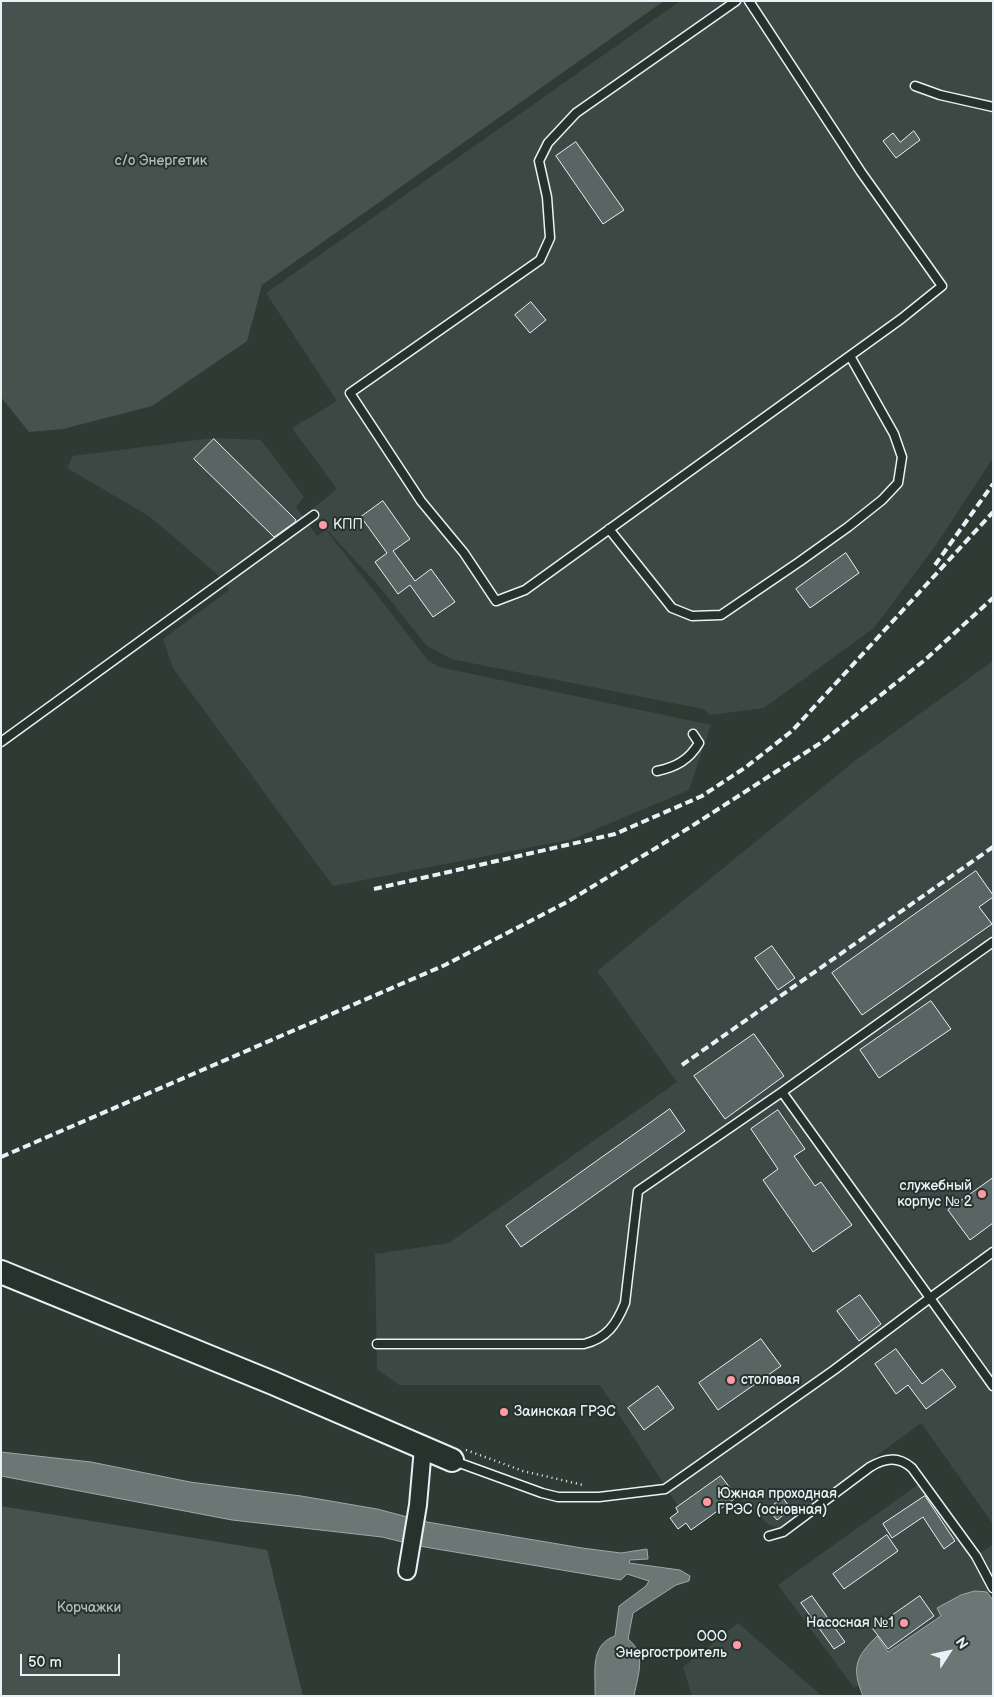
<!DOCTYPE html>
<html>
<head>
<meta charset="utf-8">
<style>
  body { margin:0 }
  #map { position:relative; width:994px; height:1697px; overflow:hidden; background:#2e3b35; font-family:"Balsamiq Sans",sans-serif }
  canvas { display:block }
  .frame { position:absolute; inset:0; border:2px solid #e8f1f8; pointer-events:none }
  .north { position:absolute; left:924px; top:1627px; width:50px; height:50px; -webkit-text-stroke:4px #26332d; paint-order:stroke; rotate:55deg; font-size:14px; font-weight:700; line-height:20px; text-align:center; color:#e8f1f8 }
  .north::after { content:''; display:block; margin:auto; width:18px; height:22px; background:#e8f1f8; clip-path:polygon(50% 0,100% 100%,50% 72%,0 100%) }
  .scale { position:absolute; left:20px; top:1654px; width:100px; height:22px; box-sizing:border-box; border:2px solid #e8f1f8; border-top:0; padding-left:6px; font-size:15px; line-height:18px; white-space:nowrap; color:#e8f1f8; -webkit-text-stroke:4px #26332d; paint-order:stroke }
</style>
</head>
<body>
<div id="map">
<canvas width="994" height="1697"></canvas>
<div class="frame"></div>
<div class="north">N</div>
<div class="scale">50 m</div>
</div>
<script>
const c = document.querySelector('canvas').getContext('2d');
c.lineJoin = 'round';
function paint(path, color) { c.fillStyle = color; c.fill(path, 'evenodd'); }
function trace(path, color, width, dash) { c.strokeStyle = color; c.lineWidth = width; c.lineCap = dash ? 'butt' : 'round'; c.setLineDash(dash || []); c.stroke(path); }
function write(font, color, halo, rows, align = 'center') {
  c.font = font + ' "Balsamiq Sans",sans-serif'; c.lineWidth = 4; c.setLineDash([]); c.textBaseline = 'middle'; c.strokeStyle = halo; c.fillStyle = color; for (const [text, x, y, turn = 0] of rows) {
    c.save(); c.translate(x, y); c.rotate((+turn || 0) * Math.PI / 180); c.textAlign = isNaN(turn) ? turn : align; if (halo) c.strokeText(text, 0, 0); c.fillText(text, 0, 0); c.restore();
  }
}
const built = new Path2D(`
  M 680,1 L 993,1 L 993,458 L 936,545 L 874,628 L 764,708 L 710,715 L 703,709 L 451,659 L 427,646 L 377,584 L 326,529 L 323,531 L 311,510 L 337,489 L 292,428 L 337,401 L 266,293 Z
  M 213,438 L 261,440 L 304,497 L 296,507 L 317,536 L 326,530 L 428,660 L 439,667 L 711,725 L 689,790 L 573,839 L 333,886 L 173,668 L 163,639 L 229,590 L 217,574 L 149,516 L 67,468 L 73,456 Z
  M 993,661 L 993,1524 L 921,1423 L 780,1528 L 769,1525 L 737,1497 L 691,1530 L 686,1523 L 678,1529 L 670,1518 L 678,1512 L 676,1508 L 678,1506 L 600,1385 L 399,1385 L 377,1369 L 375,1254 L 449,1243 L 677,1082 L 597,971 L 857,759 Z
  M 920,1483 L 974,1557 L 993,1544 L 993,1589 L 854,1688 L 778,1585 Z
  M 738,1623 L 822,1696 L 692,1696 L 683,1667 Z`);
const green = new Path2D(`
  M 1,1 L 664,1 L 262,285 L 247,341 L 152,406 L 63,429 L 29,432 L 1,397 Z
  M 1,1506 L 267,1550 L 303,1696 L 1,1696 Z`);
const water = new Path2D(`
  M 1,1452 L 91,1462 L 190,1482 L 301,1496 L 377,1509 L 427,1522 L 582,1548 L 621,1553 L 647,1549 L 648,1559 L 630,1560 L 629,1563 L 680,1570 L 690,1576 L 689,1581 L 676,1585 L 633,1613 L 628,1639 C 647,1654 638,1674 634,1696 L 595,1696 C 596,1673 589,1645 615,1636 L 619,1606 L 646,1586 L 649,1581 L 627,1574 L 621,1580 L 419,1546 L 382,1537 L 232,1520 L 1,1476 Z
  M 975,1591 L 987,1592 L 993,1600 L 993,1696 L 863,1696 C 851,1667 856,1657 877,1636 L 888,1652 L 941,1616 L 937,1608 L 961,1595 Z`);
const building = new Path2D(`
  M 914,131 L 920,140 L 896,158 L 883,141 L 893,133 L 900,142 Z
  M 576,142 L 624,210 L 603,224 L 556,156 Z
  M 531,302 L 546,320 L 530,333 L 515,315 Z
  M 214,439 L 296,520 L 295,522 L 274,537 L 194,459 Z
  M 383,501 L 410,539 L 393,551 L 415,581 L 431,569 L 455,602 L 433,617 L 410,585 L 398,594 L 375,562 L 387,553 L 361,517 Z
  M 846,553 L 859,573 L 810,608 L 796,589 Z
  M 976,871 L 993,895 L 993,897 L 979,907 L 992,924 L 862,1015 L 832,973 Z
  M 772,946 L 795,978 L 778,990 L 755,958 Z
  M 931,1001 L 951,1029 L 879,1078 L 860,1050 Z
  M 754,1034 L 784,1076 L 725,1119 L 694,1076 Z
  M 670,1109 L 685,1131 L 521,1247 L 506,1226 Z
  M 778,1110 L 805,1149 L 794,1156 L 815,1186 L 821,1182 L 852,1225 L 813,1252 L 763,1180 L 778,1169 L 751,1129 Z
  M 993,1178 L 993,1223 L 970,1240 L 948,1210 Z
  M 860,1295 L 881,1324 L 859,1341 L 837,1311 Z
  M 761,1339 L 781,1366 L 718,1410 L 699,1383 Z
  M 896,1349 L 922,1384 L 942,1369 L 956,1387 L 926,1409 L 908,1385 L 896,1394 L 875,1364 Z
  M 658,1386 L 674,1408 L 644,1430 L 628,1408 Z
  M 721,1476 L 737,1497 L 691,1530 L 686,1523 L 678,1529 L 670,1518 L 678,1512 L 676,1508 Z
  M 925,1496 L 955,1541 L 944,1549 L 923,1517 L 892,1538 L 883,1524 Z
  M 783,1498 L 791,1509 L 777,1520 L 768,1509 Z
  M 887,1535 L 898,1551 L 844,1589 L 833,1574 Z
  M 812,1596 L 845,1642 L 834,1649 L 801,1603 Z
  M 920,1596 L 934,1616 L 888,1649 L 873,1629 Z`);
const path = new Path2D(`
  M 466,1450 L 523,1471 L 583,1485`);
const lane = new Path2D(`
  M 736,1 L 576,113 L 548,143 L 539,161 L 547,197 L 550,238 L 540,260 L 350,393 L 421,501 L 464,553 L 496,601 L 525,590 L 901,319 L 942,286 L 861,172 L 749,1
  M 915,86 L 940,95 L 993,107
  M 609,529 L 672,608 L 692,616 L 721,615 L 799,562 L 848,527 L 882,500 L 898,483 L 902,457 L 894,434 L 850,356
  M 1,742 L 314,515
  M 657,771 C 676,767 689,760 699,743 L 693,734
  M 993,1252 L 930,1298 L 993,1386
  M 377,1344 L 584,1344 C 607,1338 616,1325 625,1303 L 638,1191 L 782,1092
  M 454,1461 L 542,1493 L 558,1497 L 599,1497 L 665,1489 L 834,1370 L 930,1298 L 782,1092 L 993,942
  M 769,1536 L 783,1532 L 870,1467 C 885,1458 898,1456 912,1468 L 976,1556 L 993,1588`);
const street = new Path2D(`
  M 407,1571 L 418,1505 L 423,1448`);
const secondary = new Path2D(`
  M 1,1272 L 273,1383 L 452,1460`);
const rail = new Path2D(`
  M 935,565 L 993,484
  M 374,889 L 615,834 L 702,796 L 746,767 L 792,731 L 993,512
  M 682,1065 L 993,847
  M 1,1157 L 445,965 L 567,902 L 692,826 L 822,742 L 926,659 L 993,598`);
const markers = [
  [323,525,5,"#ff9aa2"],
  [982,1194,5,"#ff9aa2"],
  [731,1380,5,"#ff9aa2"],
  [504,1412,5,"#ff9aa2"],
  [707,1502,5,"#ff9aa2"],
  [904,1623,5,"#ff9aa2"],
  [737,1645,5,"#ff9aa2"]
];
const parkNames = [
  ["с/о Энергетик",161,161],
  ["Корчажки",89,1608]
];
const poiNames = [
  ["КПП",333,525],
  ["служебный",972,1186,"right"],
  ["корпус № 2",972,1202,"right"],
  ["столовая",741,1380],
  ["Заинская ГРЭС",514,1412],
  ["Южная проходная",717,1494],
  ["ГРЭС (основная)",717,1510],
  ["Насосная №1",894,1623,"right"],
  ["ООО",727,1637,"right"],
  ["Энергостроитель",727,1653,"right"]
];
paint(built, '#3b4843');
paint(green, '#45524e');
paint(water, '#6b7775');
trace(water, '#9da8a9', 1);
paint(building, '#596563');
trace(building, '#e8f1f8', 1);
trace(lane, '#e8f1f8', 11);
trace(street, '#e8f1f8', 20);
trace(secondary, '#e8f1f8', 26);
trace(path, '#e8f1f8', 2.5, [1, 4]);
trace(lane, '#26332d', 8);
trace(street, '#26332d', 16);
trace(secondary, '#26332d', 22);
trace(rail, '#e8f1f8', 4, [8, 4]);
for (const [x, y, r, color] of markers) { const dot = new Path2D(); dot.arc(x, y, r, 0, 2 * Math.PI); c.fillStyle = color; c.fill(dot); trace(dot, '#26332d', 2); }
write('14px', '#afb9bc', '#26332d', parkNames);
write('14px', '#e8f1f8', '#26332d', poiNames, 'left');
</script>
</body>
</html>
